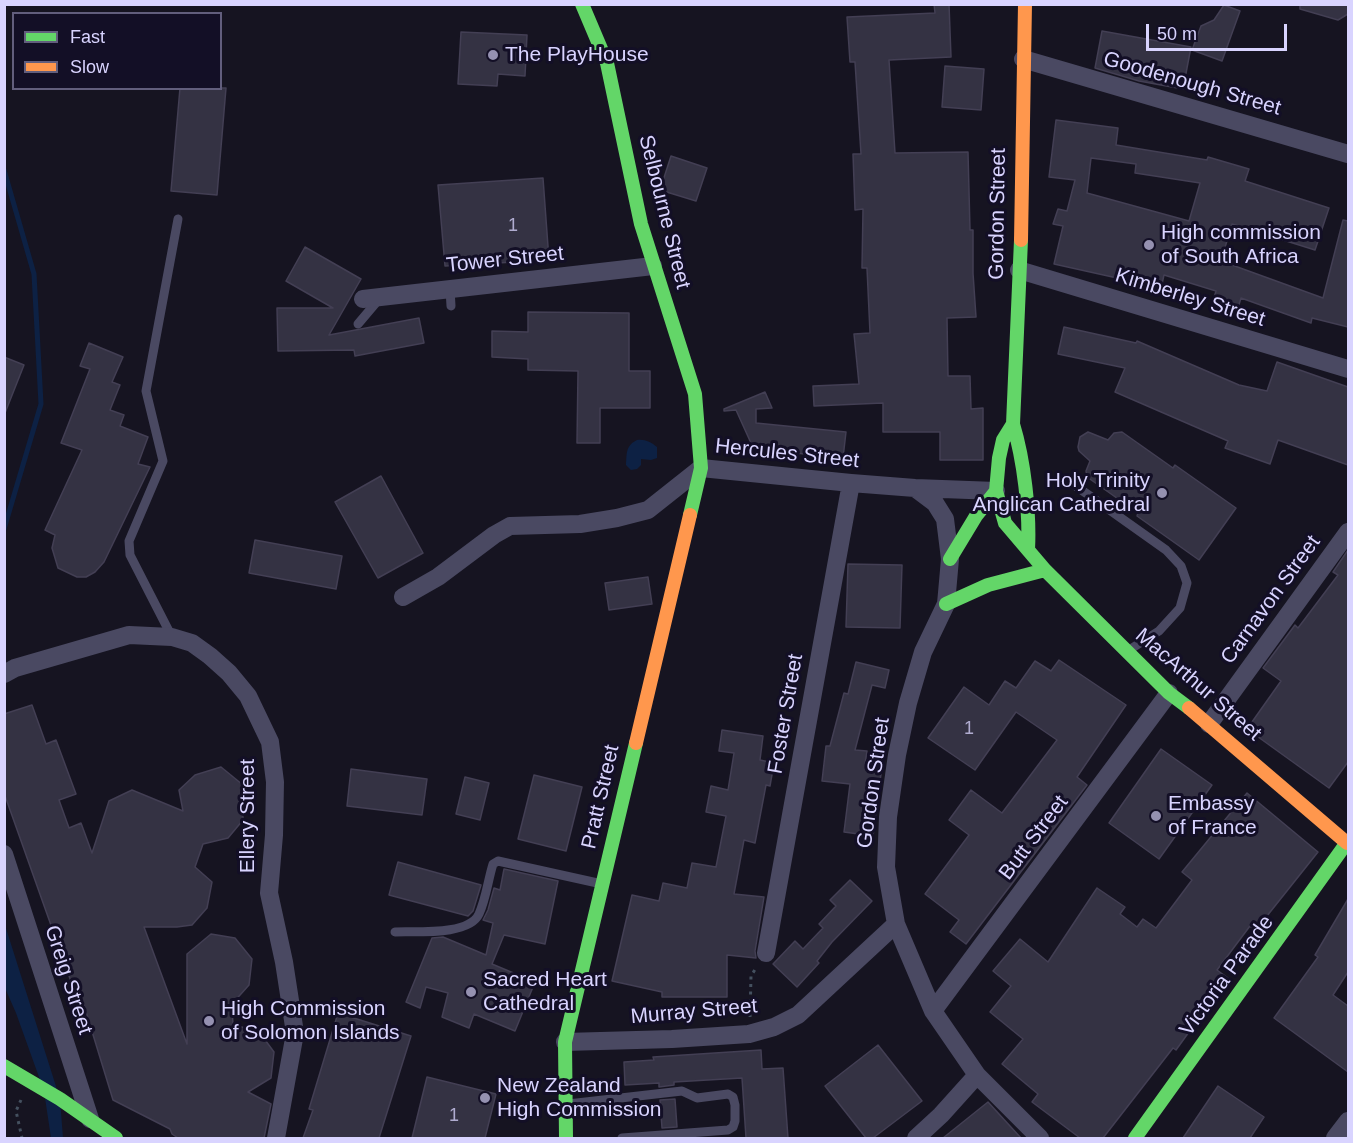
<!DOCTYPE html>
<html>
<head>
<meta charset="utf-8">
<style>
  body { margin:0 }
  #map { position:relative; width:1353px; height:1143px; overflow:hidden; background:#161421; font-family:Arial,sans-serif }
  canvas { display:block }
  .frame { position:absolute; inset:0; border:6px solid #d9d4ff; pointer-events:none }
  .legend { position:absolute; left:12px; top:12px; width:210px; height:78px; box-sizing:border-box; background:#130f26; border:2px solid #625e7d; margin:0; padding:8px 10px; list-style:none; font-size:18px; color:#d9d4ff }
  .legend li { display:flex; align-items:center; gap:12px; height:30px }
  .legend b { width:30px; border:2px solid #625e7d }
  .scale { position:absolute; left:1146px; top:24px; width:141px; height:27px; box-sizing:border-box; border:3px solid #d9d4ff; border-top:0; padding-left:8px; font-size:18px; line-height:21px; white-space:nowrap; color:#d9d4ff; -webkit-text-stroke:4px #130f26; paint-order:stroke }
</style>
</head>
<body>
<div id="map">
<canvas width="1353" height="1143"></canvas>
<div class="frame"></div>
<ul class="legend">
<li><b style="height:8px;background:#63d668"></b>Fast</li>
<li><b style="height:8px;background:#ff974d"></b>Slow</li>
</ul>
<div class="scale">50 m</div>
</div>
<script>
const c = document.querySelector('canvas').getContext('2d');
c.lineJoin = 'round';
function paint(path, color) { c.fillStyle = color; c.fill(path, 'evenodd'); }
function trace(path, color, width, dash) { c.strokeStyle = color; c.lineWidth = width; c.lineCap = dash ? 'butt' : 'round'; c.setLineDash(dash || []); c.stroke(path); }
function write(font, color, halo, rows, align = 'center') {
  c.font = font + ' Arial,sans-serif'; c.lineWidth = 6; c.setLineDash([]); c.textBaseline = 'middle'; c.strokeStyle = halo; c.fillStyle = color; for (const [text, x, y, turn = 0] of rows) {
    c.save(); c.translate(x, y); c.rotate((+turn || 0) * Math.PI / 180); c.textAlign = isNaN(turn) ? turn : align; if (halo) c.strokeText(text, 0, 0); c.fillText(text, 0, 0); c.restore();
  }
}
const water = new Path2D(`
  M 637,440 C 645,439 651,442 657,447 L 657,458 L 651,460 L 641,459 L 641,465 L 637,469 L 631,470 L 626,465 C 627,454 625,446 637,440 Z
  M 4,922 L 60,1099 L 63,1138 L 51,1138 L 44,1091 L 16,1013 L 5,988 Z`);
const stream = new Path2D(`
  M 4,170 L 34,274 L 41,404 L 4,529`);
const building = new Path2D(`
  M 934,4 L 949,4 L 951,57 L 889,60 L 895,153 L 968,152 L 970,230 L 973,230 L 973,273 L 976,317 L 947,318 L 948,376 L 970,376 L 971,409 L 983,408 L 983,460 L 940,460 L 940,432 L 883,432 L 883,403 L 814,406 L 813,386 L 859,384 L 854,334 L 870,333 L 867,268 L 862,268 L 863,209 L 855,210 L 853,154 L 861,154 L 855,62 L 850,62 L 847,17 L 935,13 Z
  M 1300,4 L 1348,4 L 1348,14 L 1338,20 L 1300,9 Z
  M 1224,5 L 1240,11 L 1222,61 L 1192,50 L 1201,26 L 1214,20 Z
  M 1102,31 L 1191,47 L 1183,89 L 1139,81 L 1095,68 Z
  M 461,32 L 527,35 L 525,76 L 498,74 L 497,86 L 458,84 Z
  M 945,66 L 984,69 L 981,110 L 942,107 Z
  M 180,88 L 226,88 L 217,195 L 171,191 Z
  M 1056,120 L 1118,128 L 1116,145 L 1207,160 L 1208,157 L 1249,169 L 1245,181 L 1329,208 L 1315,250 L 1232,224 L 1221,261 L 1323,298 L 1343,220 L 1348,221 L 1348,327 L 1312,318 L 1311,323 L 1241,298 L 1238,308 L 1213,301 L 1216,291 L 1164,275 L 1162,284 L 1119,272 L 1117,278 L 1054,264 L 1063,226 L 1053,224 L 1058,209 L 1067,211 L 1075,180 L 1049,177 ZM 1091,158 L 1136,164 L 1135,173 L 1200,183 L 1189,221 L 1087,193 Z
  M 671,156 L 707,168 L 696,201 L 660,190 Z
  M 543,178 L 549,260 L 445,266 L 438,185 Z
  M 305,247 L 361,279 L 329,335 L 419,318 L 424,343 L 355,356 L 354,350 L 278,351 L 277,308 L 333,308 L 286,281 Z
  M 528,312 L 629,313 L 629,371 L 650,371 L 650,408 L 600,408 L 600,443 L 577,443 L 578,371 L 528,370 L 528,359 L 492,357 L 492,331 L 528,332 Z
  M 1064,327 L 1136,343 L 1137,341 L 1239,385 L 1267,391 L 1277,362 L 1348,387 L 1348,465 L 1278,440 L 1270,464 L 1225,448 L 1228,441 L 1115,392 L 1125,368 L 1058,354 Z
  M 89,343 L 123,357 L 112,382 L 120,385 L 110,410 L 124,415 L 120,426 L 148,437 L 138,464 L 150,467 L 104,562 L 95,572 L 86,577 L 77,577 L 58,568 L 52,548 L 55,535 L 45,530 L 82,450 L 61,443 L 90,369 L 80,366 Z
  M 4,357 L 24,365 L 5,413 L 4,413 Z
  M 765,392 L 772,408 L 756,409 L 756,423 L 846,432 L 843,458 L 767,450 L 755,444 L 755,452 L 736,410 L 724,411 L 724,409 Z
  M 1088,432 L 1108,440 L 1114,433 L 1122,432 L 1173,468 L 1175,465 L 1236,508 L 1199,560 L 1137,516 L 1138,513 L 1087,477 L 1086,471 L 1090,461 L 1079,451 L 1078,447 L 1080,437 Z
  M 381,476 L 423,553 L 378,578 L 335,502 Z
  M 255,540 L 342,556 L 336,589 L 249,573 Z
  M 1348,550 L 1348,762 L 1329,788 L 1247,729 L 1281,681 L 1263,668 L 1295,625 L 1298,628 L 1338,575 L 1333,572 Z
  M 848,564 L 902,565 L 900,628 L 846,627 Z
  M 648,577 L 652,604 L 609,610 L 605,583 Z
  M 1059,660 L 1126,705 L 1077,777 L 1087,785 L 966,944 L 950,932 L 959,920 L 925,894 L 969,835 L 949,820 L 971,790 L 1002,813 L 1057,740 L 1016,712 L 975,770 L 928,738 L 964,687 L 989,705 L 1005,681 L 1016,688 L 1035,661 L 1051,671 Z
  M 856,662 L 889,670 L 885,688 L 872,685 L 855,750 L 867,751 L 865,764 L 882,766 L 873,836 L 844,832 L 850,784 L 822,781 L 826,746 L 830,746 L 844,693 L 848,694 Z
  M 32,705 L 46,744 L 56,740 L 76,794 L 59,800 L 69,828 L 81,823 L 92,853 L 109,801 L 132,790 L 183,811 L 179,790 L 195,775 L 221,767 L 243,785 L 243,820 L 228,838 L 203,844 L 195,867 L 212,882 L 207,908 L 192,925 L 177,927 L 144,927 L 187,1044 L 187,954 L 211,934 L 235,938 L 252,959 L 249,985 L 232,1004 L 233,1026 L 257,1029 L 274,1052 L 271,1078 L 248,1092 L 271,1104 L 264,1138 L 178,1138 L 172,1134 L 170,1129 L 113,1100 L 83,1002 L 79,1004 L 4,793 L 4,714 Z
  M 722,730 L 763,736 L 760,760 L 774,763 L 770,786 L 766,785 L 755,843 L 744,840 L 734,894 L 764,897 L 755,951 L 756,958 L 727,955 L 727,997 L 662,997 L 662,992 L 612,981 L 632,895 L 659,901 L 663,883 L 687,888 L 692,863 L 716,867 L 726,816 L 706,812 L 711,786 L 728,790 L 734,753 L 719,751 Z
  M 1161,749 L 1212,785 L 1159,859 L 1109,823 Z
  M 351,769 L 427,779 L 422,815 L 347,806 Z
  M 534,775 L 582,787 L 566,851 L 518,839 Z
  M 465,777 L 489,783 L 480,820 L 456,814 Z
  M 1247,793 L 1318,852 L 1255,931 L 1250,926 L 1217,970 L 1228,978 L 1176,1050 L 1173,1048 L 1103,1138 L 1080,1138 L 1032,1102 L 1038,1094 L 1002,1064 L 1023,1039 L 990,1012 L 1011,986 L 993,971 L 1020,939 L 1048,962 L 1097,888 L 1125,907 L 1120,914 L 1137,927 L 1143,919 L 1156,928 L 1192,880 L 1182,872 Z
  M 398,862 L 481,885 L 473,911 L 468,916 L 389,895 Z
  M 504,869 L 558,881 L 545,944 L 504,935 L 492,964 L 535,982 L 515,1031 L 474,1014 L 469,1028 L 442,1017 L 448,993 L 426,987 L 420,1008 L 406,1002 L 432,938 L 443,937 L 486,955 L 493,923 L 483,920 L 488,910 L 494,888 L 500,890 Z
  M 850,880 L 872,901 L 832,942 L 817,961 L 819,963 L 797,987 L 773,964 L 795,941 L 803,949 L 823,928 L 819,924 L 836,906 L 830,900 Z
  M 1348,899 L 1348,972 L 1333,995 L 1348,1006 L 1348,1072 L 1274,1018 L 1318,957 L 1315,955 Z
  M 338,1013 L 411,1036 L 379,1138 L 303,1138 L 313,1110 L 309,1109 Z
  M 878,1045 L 922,1101 L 873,1138 L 866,1138 L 825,1086 Z
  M 761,1050 L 762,1069 L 783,1068 L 788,1138 L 746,1138 L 742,1078 L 674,1082 L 674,1085 L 659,1087 L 659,1083 L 625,1085 L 624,1062 L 654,1060 L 653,1057 Z
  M 427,1077 L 496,1094 L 485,1138 L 412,1138 Z
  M 1218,1086 L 1264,1117 L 1250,1138 L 1183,1138 Z
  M 675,1099 L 677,1127 L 662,1128 L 660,1100 Z
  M 988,1102 L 1021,1138 L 943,1138 Z`);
const path = new Path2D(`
  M 750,1017 L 751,976 L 756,968
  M 21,1100 L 16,1111 L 22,1138`);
const lane = new Path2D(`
  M 450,289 L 451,306
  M 358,324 L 380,298
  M 1066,479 L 1166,550 L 1181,566 L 1187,583 L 1180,608 L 1159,631 L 1129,650
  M 172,637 L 130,555 L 129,541 L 163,461 L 146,391 L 178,219
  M 395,932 C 415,931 469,936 479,914 C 486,899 488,880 493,864 L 498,861 L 602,884
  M 568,1104 L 682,1091 L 697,1098 L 728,1094 L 733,1097 L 735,1105 L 735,1121 L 733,1127 L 728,1130 L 622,1138`);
const street = new Path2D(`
  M 1023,59 L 1348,154
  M 1019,270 L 1348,369
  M 363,299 L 653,266
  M 915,488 L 935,503 L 945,519 L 950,559 L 946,604 L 923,652 L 908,703 L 897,755 L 888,817 L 886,867 L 896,924 L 933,1011 L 977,1075 L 1040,1138
  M 403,597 L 438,577 L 494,535 L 510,526 L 580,524 L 617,518 L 648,510 L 701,468 L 851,483 L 915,488 L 996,491
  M 4,674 L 15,668 L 129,635 L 172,637 L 192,643 L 210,656 L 229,673 L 248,696 L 270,742 L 275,782 L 274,835 L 269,893 L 284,962 L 295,1033 L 276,1138
  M 1209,724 L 1348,532
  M 4,854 L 90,1119
  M 766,953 L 851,483
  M 933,1011 L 1169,693
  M 565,1042 L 672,1039 L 749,1034 L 774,1027 L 798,1015 L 896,924
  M 916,1138 L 941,1115 L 977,1075
  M 1335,1138 L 1348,1121`);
const fast = new Path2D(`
  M 582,4 L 607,63 L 641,224 L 695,394 L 701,468 L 690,515
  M 1021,240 L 1013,424 C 1024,460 1030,512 1028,550
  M 1013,424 L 1003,440 L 999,458 L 996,491 L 1005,523 L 1045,570 L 1169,693 L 1189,708
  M 950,559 L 976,516 L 996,491
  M 946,604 L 988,585 L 1045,570
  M 4,1066 L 60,1099 L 116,1138
  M 566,1138 L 565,1042 L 636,743
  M 1135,1138 L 1348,841`);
const slow = new Path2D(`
  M 1021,240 L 1025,4
  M 1189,708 L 1347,843
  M 636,743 L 690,515`);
const markers = [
  [493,55,6,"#9591b1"],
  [1149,245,6,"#9591b1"],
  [1162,493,6,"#9591b1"],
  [1156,816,6,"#9591b1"],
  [471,992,6,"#9591b1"],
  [209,1021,6,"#9591b1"],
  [485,1098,6,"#9591b1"]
];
const numberNames = [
  ["1",513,226],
  ["1",969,729],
  ["1",454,1116]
];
const poiNames = [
  ["The PlayHouse",505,55],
  ["High commission",1161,233],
  ["of South Africa",1161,257],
  ["Holy Trinity",1150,481,"right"],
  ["Anglican Cathedral",1150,505,"right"],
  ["Embassy",1168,804],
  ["of France",1168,828],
  ["Sacred Heart",483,980],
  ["Cathedral",483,1004],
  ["High Commission",221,1009],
  ["of Solomon Islands",221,1033],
  ["New Zealand",497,1086],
  ["High Commission",497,1110]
];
const streetNames = [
  ["Goodenough Street",1192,84,16],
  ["Selbourne Street",664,212,76],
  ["Gordon Street",998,214,-89],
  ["Tower Street",505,260,-6],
  ["Kimberley Street",1190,298,17],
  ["Hercules Street",787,454,6],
  ["Carnavon Street",1271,600,-54],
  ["MacArthur Street",1198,685,41],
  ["Foster Street",786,714,-80],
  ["Gordon Street",874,783,-82],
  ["Pratt Street",601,797,-77],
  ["Ellery Street",248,816,-90],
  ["Butt Street",1034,838,-53],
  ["Victoria Parade",1227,976,-54],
  ["Greig Street",68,980,72],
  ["Murray Street",694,1012,-5]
];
paint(water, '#0d2144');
trace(stream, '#0d2144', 5);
paint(building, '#343243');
trace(building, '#433f54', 1.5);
trace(path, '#44505f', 3, [3, 4.5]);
trace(lane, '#4a4962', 9);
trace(street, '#4a4962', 18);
trace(fast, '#63d668', 14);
trace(slow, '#ff974d', 14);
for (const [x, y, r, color] of markers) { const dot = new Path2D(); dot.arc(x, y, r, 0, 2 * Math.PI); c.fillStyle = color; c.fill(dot); trace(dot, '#130f26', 2); }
write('18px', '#b0acd0', null, numberNames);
write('21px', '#d9d4ff', '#130f26', poiNames, 'left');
write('21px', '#d9d4ff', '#130f26', streetNames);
</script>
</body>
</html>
